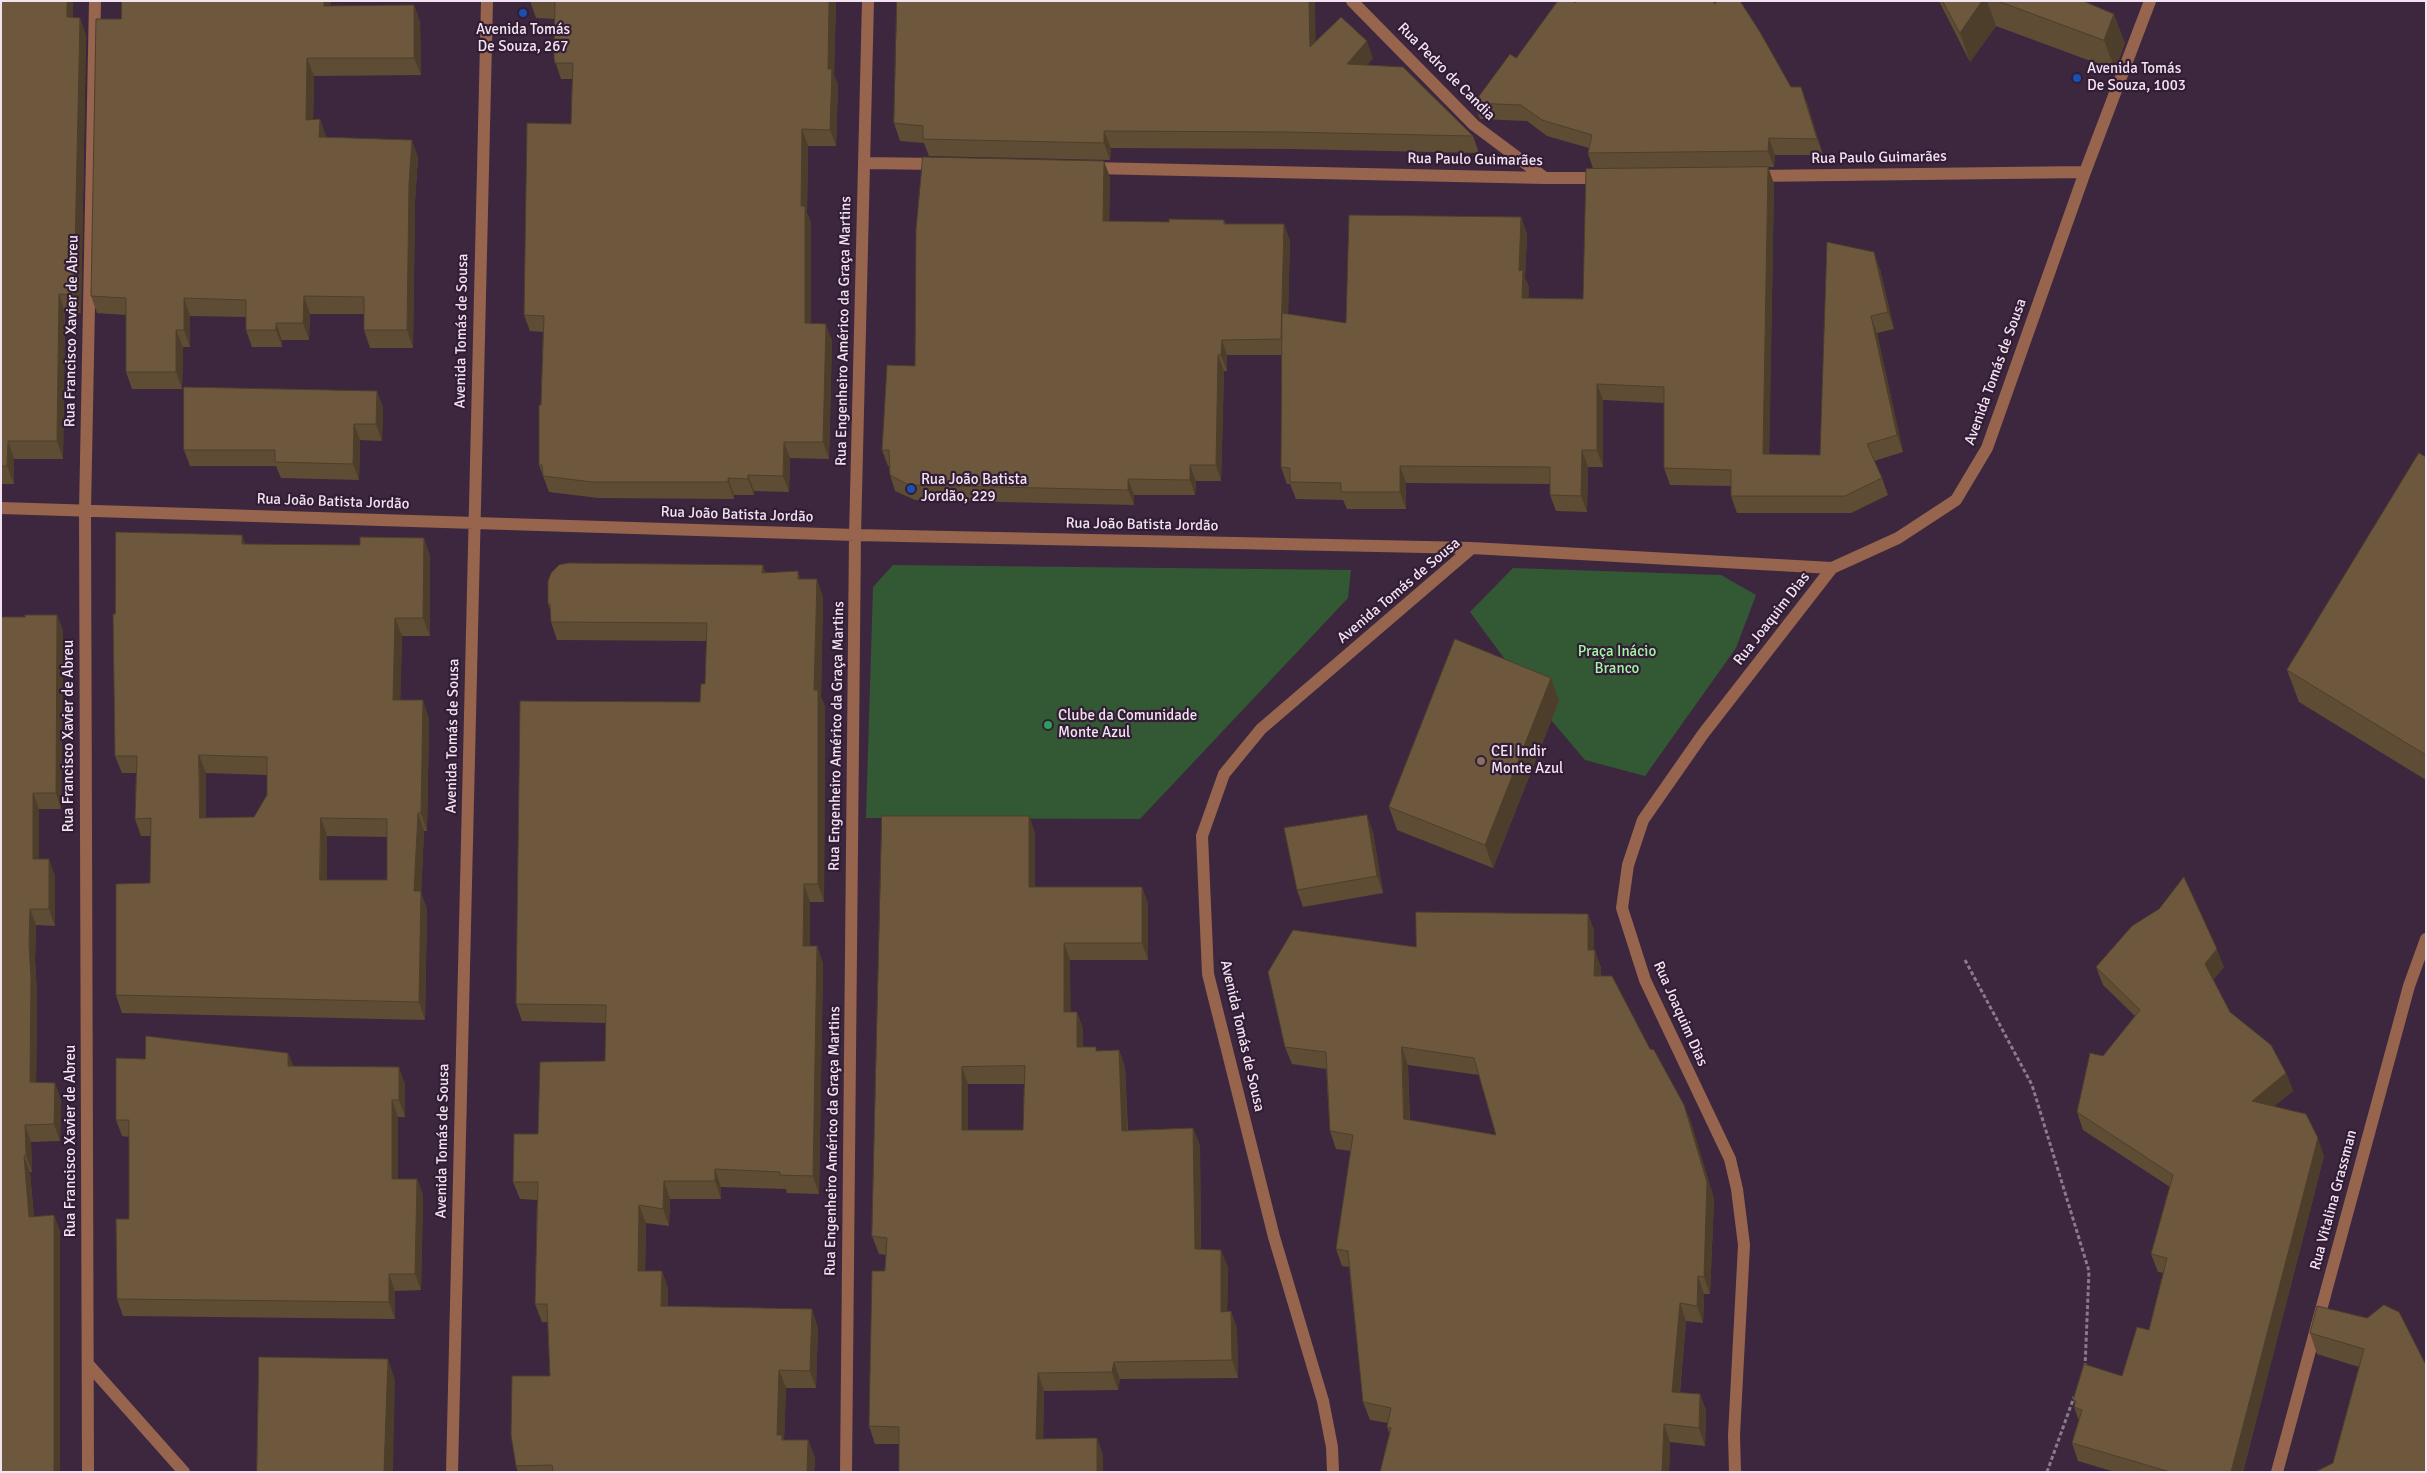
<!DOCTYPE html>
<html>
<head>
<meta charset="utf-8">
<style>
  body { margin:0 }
  #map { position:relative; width:2427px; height:1473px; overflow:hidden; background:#3c273e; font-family:Signika,sans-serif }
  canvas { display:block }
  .frame { position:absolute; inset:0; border:2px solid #f1e3f2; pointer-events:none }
</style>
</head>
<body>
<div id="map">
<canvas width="2427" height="1473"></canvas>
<div class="frame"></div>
</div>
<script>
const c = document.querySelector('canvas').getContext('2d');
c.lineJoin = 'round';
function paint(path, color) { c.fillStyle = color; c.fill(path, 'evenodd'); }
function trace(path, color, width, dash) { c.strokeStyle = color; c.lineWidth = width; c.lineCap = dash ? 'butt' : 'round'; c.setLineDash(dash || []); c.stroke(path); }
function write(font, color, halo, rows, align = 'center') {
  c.font = font + ' Signika,sans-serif'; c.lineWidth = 4.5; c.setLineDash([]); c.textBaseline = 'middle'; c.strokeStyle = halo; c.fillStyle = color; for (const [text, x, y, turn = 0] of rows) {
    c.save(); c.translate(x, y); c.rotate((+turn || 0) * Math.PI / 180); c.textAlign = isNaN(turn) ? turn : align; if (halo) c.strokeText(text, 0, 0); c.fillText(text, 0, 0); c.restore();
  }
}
const green = new Path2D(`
  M 893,565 L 1351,570 L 1348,598 L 1140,819 L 866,818 L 873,587 Z
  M 1513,568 L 1721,575 L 1756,595 L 1736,648 L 1645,776 L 1585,760 L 1540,707 L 1470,612 Z`);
const path = new Path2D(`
  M 1965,960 L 2032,1085 L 2089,1271 L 2085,1368
  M 2047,1472 L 2074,1397`);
const minor = new Path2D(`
  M 1352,1 L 1474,125 L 1545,178
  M 864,163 L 939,164
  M 1092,168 L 1545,178 L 1601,178
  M 1754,176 L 2085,172
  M 1,508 L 855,535 L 1472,548 L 1832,568 L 1898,538 L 1956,500 L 1987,448 L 2085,172 L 2150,1
  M 88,1364 L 184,1472
  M 88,1472 L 85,510 L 95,1
  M 452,1472 L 487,1
  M 846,1472 L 855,535 L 868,1
  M 1333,1472 L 1332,1447 L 1323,1401 L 1274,1237 L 1208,974 L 1202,836 L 1224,774 L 1261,729 L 1472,548
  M 1735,1472 L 1734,1435 L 1744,1245 L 1737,1189 L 1730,1159 L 1645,980 L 1622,908 L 1628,865 L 1643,820 L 1703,734 L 1832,568
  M 2277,1472 L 2409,986 L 2426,939`);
const wall = new Path2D(`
  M 1,1 L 73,1 L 73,18 L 80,18 L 86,36 L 81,313 L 65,312 L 63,459 L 14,459 L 14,484 L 1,484 Z
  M 331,1 L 330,6 L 414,5 L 420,22 L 421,75 L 314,76 L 313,120 L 320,119 L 326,137 L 418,157 L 415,202 L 413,348 L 370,348 L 364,330 L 364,314 L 310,314 L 309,340 L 282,340 L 282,347 L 252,347 L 246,330 L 246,317 L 190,316 L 190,347 L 183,347 L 182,389 L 132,389 L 126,372 L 126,315 L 97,313 L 91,296 L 121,19 Z
  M 530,1 L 836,1 L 834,75 L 838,85 L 836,146 L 808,146 L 807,213 L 811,223 L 811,323 L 832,340 L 829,459 L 790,458 L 789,492 L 754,491 L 754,495 L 734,495 L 734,499 L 598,498 L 549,492 L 539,465 L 543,332 L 530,331 L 524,315 L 571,124 L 572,79 L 561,79 L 554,58 L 555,19 L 536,18 Z
  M 1939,1 L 2083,1 L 2125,43 L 2115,70 L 1996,26 L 1970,62 Z
  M 1575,3 L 1791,87 L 1807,103 L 1823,155 L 1775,155 L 1774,167 L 1768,167 L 1774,184 L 1769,454 L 1820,455 L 1880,269 L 1894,329 L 1877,333 L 1903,452 L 1874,461 L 1882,478 L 1888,495 L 1851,513 L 1737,513 L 1731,496 L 1731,486 L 1670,485 L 1664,468 L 1664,403 L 1603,400 L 1603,467 L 1588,467 L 1587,512 L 1556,511 L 1550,495 L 1550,484 L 1406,483 L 1406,509 L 1347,509 L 1343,500 L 1296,499 L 1290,484 L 1287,484 L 1281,467 L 1282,355 L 1227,355 L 1227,371 L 1224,371 L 1221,481 L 1196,481 L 1195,495 L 1134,495 L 1134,505 L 915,500 L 895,491 L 890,475 L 889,466 L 888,466 L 882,450 L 915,366 L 1110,177 L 1109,221 L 1169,222 L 1224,220 L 1226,224 L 1290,240 L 1288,314 L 1346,323 L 1521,217 L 1527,234 L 1525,278 L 1529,287 L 1528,298 L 1583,299 L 1593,169 L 1588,153 L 1589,148 L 1547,136 L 1527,121 L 1480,119 L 1474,103 L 1516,58 Z
  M 1316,42 L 1373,58 L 1367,65 L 1473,136 L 1479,153 L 1292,149 L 1111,148 L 1110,160 L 929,156 L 924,143 L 900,141 L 894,123 Z
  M 377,391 L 383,408 L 382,441 L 360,440 L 359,480 L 281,478 L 276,466 L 190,466 L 184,450 Z
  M 2426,457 L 2426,780 L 2299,702 L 2287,670 Z
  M 242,535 L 245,544 L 430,555 L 430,636 L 402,636 L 400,700 L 429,718 L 427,831 L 424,831 L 421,893 L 427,909 L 425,1020 L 122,1013 L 116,995 L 150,883 L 151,836 L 141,836 L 135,819 L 136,773 L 122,773 L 115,756 L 115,614 ZM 206,773 L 267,775 L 267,795 L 254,817 L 206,818 ZM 327,836 L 387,837 L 387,880 L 327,880 Z
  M 763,565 L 765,573 L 801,579 L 823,597 L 821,697 L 825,707 L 824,902 L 810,902 L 810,946 L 817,946 L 823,964 L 819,1194 L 787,1193 L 786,1189 L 721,1187 L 721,1199 L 670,1199 L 669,1226 L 646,1223 L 645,1271 L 662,1271 L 668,1289 L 668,1306 L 818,1327 L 816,1388 L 786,1388 L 784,1440 L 808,1440 L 815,1458 L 814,1472 L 518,1472 L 516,1466 L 550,1376 L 548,1322 L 542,1322 L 535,1304 L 537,1200 L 520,1199 L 513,1182 L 538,1134 L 605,1061 L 606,1023 L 522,1021 L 516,1004 L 700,702 L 705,684 L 707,641 L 557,640 L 551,622 L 551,612 L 548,604 Z
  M 57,615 L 63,631 L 61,809 L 39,809 L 39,859 L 55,875 L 55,926 L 36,925 L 35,960 L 37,994 L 36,1083 L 61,1099 L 60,1141 L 31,1142 L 32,1172 L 30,1172 L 34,1217 L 54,1215 L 60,1232 L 1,1472 L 25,617 Z
  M 1559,701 L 1493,868 L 1397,830 L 1389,807 Z
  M 1029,816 L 1035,834 L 1035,887 L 1142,887 L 1148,904 L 1148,960 L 1070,960 L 1070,1012 L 1077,1012 L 1083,1029 L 1083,1047 L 1097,1051 L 1119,1050 L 1125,1067 L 1128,1130 L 1193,1128 L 1200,1146 L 1201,1249 L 1228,1267 L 1227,1311 L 1231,1311 L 1237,1329 L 1238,1378 L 1120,1379 L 1118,1390 L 1044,1391 L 1043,1439 L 1097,1438 L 1103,1456 L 899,1444 L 875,1444 L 869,1426 L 886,1255 L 879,1254 L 872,1236 ZM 968,1084 L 1024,1084 L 1023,1130 L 968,1130 Z
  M 1373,832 L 1383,893 L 1303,907 L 1297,890 Z
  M 1588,914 L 1594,931 L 1594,950 L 1601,968 L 1601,976 L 1650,1049 L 1684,1105 L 1691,1123 L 1714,1199 L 1710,1294 L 1704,1294 L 1703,1323 L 1686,1321 L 1680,1393 L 1700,1394 L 1706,1411 L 1705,1446 L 1670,1442 L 1669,1472 L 1380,1472 L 1390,1435 L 1387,1427 L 1388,1423 L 1370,1420 L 1363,1402 L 1349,1267 L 1342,1266 L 1336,1249 L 1351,1151 L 1336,1149 L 1330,1131 L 1326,1069 L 1292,1064 L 1285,1047 L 1416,947 ZM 1408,1065 L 1479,1075 L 1496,1135 L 1410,1120 Z
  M 2096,967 L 2224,967 L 2213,980 L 2230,1012 L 2286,1073 L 2293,1091 L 2274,1106 L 2324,1156 L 2243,1472 L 2115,1472 L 2078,1461 L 2072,1443 L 2079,1421 L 2074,1407 L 2075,1404 L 2073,1400 L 2122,1376 L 2149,1330 L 2164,1273 L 2158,1272 L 2151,1254 L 2170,1187 L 2083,1130 L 2077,1112 L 2103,1056 L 2135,1016 L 2103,985 Z
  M 288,1053 L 293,1066 L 405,1084 L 405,1117 L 398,1117 L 398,1179 L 417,1179 L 423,1195 L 421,1290 L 395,1291 L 395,1319 L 123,1316 L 117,1299 L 129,1219 L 129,1137 L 122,1136 L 116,1120 L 145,1059 Z
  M 2310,1333 L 2426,1365 L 2333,1463 L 2359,1367 L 2317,1354 Z`);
const shadedWall = new Path2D(`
  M 67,1 L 73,1 L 73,36 L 67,17 Z
  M 324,1 L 331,1 L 330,24 L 324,6 Z
  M 829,1 L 836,1 L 834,75 L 838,85 L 836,146 L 830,130 L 828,69 Z
  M 1309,1 L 1315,1 L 1316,64 L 1310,47 Z
  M 1982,1 L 1987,1 L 1996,26 L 1970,62 L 1960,33 Z
  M 414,5 L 420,22 L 421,75 L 414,58 Z
  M 2114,14 L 2125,43 L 2115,70 L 2104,40 Z
  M 80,18 L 86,36 L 81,313 L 74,295 Z
  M 1367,41 L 1373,58 L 1353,81 L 1347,64 Z
  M 307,58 L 314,76 L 313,137 L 306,120 Z
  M 1801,87 L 1807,103 L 1823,155 L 1817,139 Z
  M 320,119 L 326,137 L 326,154 L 319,137 Z
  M 802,129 L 808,146 L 807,213 L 811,223 L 811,339 L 805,323 L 801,206 Z
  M 1104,131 L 1111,148 L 1110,160 L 1104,143 Z
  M 1769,138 L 1775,155 L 1774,167 L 1768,151 Z
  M 412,140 L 418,157 L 415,202 L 413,348 L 407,330 L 409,184 Z
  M 1104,161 L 1110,177 L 1109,237 L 1103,221 Z
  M 1768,167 L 1774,184 L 1769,471 L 1763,454 Z
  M 1521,217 L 1527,234 L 1525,278 L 1529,287 L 1528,315 L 1522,298 L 1519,271 Z
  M 1284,224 L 1290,240 L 1287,355 L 1281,339 Z
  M 1874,252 L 1880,269 L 1894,329 L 1888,312 Z
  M 59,294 L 65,312 L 63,459 L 57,441 Z
  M 304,296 L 310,314 L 309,340 L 303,323 Z
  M 184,298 L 190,316 L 190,347 L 184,330 Z
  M 1871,316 L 1877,333 L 1903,452 L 1897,435 Z
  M 276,323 L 282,340 L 282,347 L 276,330 Z
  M 826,324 L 832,340 L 829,459 L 823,442 Z
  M 176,330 L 183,347 L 182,389 L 176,372 Z
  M 1222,340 L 1227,355 L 1227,371 L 1221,355 Z
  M 1218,355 L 1224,371 L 1221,481 L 1216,465 Z
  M 1597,384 L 1603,400 L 1603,467 L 1597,450 Z
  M 377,391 L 383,408 L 382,441 L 376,424 Z
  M 354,424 L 360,440 L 359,480 L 353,464 Z
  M 8,441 L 14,459 L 14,484 L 7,466 Z
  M 784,442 L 790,458 L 789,492 L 783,476 Z
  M 1582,450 L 1588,467 L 1587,512 L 1581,496 Z
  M 1190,465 L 1196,481 L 1195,495 L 1190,480 Z
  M 1400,466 L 1406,483 L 1406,509 L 1400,492 Z
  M 748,475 L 754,491 L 754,495 L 748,479 Z
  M 728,478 L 734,495 L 734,499 L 728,482 Z
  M 1128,479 L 1134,495 L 1134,505 L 1128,490 Z
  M 242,535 L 248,552 L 242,544 Z
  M 424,538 L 430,555 L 430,636 L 423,618 Z
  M 763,565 L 769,582 L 762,573 Z
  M 798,571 L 804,589 L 798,579 Z
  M 817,579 L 823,597 L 821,697 L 825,707 L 824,902 L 818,884 L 814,690 Z
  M 57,615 L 63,631 L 61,809 L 56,793 Z
  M 395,618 L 402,636 L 400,718 L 393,700 Z
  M 1551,678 L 1559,701 L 1493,868 L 1485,845 Z
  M 423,700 L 429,718 L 427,831 L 421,813 Z
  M 199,755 L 206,773 L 206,835 L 200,818 Z
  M 33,793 L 39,809 L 39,875 L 33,859 Z
  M 418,813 L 424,831 L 421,893 L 427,909 L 425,1020 L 419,1002 L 414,891 Z
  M 1367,815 L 1373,832 L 1383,893 L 1377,876 Z
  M 1029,816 L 1035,834 L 1035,904 L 1029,887 Z
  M 321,818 L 327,836 L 327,897 L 320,880 Z
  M 49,859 L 55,875 L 55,926 L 49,909 Z
  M 804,884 L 810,902 L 810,964 L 803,946 Z
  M 1142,887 L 1148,904 L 1148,960 L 1142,943 Z
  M 30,909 L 36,925 L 35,960 L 37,994 L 36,1099 L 30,1082 Z
  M 1588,914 L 1594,931 L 1594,956 L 1595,950 L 1601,968 L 1600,993 L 1594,976 L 1588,950 Z
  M 1064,943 L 1070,960 L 1071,1030 L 1064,1012 Z
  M 817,946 L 823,964 L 819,1194 L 813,1176 Z
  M 2217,949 L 2224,967 L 2211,982 L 2205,964 Z
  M 1077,1012 L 1083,1029 L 1083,1065 L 1077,1047 Z
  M 1402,1047 L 1408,1065 L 1410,1137 L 1404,1119 Z
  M 1119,1050 L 1125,1067 L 1128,1148 L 1122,1131 Z
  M 288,1053 L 294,1070 L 288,1066 Z
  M 399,1067 L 405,1084 L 405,1117 L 399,1100 Z
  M 962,1067 L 968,1084 L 968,1148 L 962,1130 Z
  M 2286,1073 L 2293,1091 L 2258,1119 L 2252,1101 Z
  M 55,1083 L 61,1099 L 60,1141 L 54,1124 Z
  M 392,1100 L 398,1117 L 398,1196 L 392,1179 Z
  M 1684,1105 L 1691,1123 L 1714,1199 L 1710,1294 L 1704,1277 Z
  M 25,1125 L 31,1142 L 32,1172 L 26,1155 Z
  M 1193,1128 L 1200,1146 L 1201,1267 L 1195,1249 Z
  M 2318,1138 L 2324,1156 L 2243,1472 L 2231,1472 Z
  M 24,1156 L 30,1172 L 35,1233 L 29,1217 Z
  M 715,1169 L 721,1187 L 721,1199 L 715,1181 Z
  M 417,1179 L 423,1195 L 421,1290 L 415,1274 Z
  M 664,1181 L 670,1199 L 669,1226 L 663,1209 Z
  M 639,1205 L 646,1223 L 645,1288 L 638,1271 Z
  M 54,1215 L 60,1232 L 60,1472 L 54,1472 Z
  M 1221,1250 L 1228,1267 L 1227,1329 L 1221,1312 Z
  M 662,1271 L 668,1289 L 668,1323 L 661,1306 Z
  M 389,1274 L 395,1291 L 395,1319 L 389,1302 Z
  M 1698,1276 L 1704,1294 L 1703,1323 L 1697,1306 Z
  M 1680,1303 L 1686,1321 L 1678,1410 L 1672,1392 Z
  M 812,1309 L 818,1327 L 816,1388 L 810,1371 Z
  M 1231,1311 L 1237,1329 L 1238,1378 L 1232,1360 Z
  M 388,1359 L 395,1380 L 393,1472 L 384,1472 Z
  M 1114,1362 L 1120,1379 L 1118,1390 L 1112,1372 Z
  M 779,1370 L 786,1388 L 784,1440 L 788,1453 L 777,1435 Z
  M 1038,1373 L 1044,1391 L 1043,1456 L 1036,1439 Z
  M 1700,1394 L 1706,1411 L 1705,1446 L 1699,1428 Z
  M 1664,1424 L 1670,1442 L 1669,1472 L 1662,1472 Z
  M 1097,1438 L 1103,1456 L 1103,1472 L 1097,1472 Z
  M 808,1440 L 815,1458 L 814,1472 L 807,1472 Z`);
const building = new Path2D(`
  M 1,1 L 67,1 L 67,17 L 80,18 L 74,295 L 59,294 L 57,441 L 8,441 L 7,466 L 1,466 Z
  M 122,1 L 324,1 L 324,6 L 414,5 L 414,58 L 307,58 L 306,120 L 320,119 L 319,137 L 412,140 L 409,184 L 407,330 L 364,330 L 364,297 L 304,296 L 303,323 L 276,323 L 276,330 L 246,330 L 246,300 L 184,298 L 184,330 L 176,330 L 176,372 L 126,372 L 126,298 L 91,296 L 96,19 L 121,19 Z
  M 530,1 L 829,1 L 828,69 L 832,69 L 830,130 L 802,129 L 801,206 L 805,206 L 805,323 L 826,324 L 823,442 L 784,442 L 783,476 L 748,475 L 748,479 L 728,478 L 728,482 L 592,482 L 543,476 L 542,465 L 539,465 L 539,405 L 541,405 L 544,316 L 524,315 L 527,123 L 571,124 L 573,63 L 555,63 L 554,58 L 555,2 Z
  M 897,1 L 1309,1 L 1310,47 L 1341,17 L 1367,41 L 1347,64 L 1403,67 L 1473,136 L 1286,132 L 1104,131 L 1104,143 L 923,139 L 923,126 L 894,123 Z
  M 1558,1 L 1573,1 L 1575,3 L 1576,1 L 1714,1 L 1714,4 L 1718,1 L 1740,1 L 1760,32 L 1791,87 L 1801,87 L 1817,139 L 1769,138 L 1768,151 L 1588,153 L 1592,135 L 1542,120 L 1521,105 L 1474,103 L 1510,54 L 1516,58 Z
  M 1943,1 L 1982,1 L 1960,33 Z
  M 1998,1 L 2083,1 L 2114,14 L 2104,40 Z
  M 923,157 L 1104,161 L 1103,221 L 1169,222 L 1169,219 L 1224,220 L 1224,224 L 1284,224 L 1281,339 L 1222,340 L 1221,355 L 1218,355 L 1216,465 L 1190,465 L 1190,480 L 1128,479 L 1128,490 L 909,485 L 890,475 L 889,450 L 882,450 L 887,365 L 915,366 L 916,230 Z
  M 1768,167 L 1763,454 L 1820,455 L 1827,242 L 1874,252 L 1888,312 L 1871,316 L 1897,435 L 1867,444 L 1882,478 L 1845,496 L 1731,496 L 1731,470 L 1664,468 L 1664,387 L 1597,384 L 1597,450 L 1582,450 L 1581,496 L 1550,495 L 1550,467 L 1400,466 L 1400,492 L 1341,492 L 1341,483 L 1290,482 L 1290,468 L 1281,467 L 1282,313 L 1346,323 L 1349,215 L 1521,217 L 1519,271 L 1523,270 L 1522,298 L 1583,299 L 1586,169 Z
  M 184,387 L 377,391 L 376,424 L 354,424 L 353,464 L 275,462 L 275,450 L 184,450 Z
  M 2419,453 L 2426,457 L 2426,755 L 2287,670 Z
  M 116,532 L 242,535 L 242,544 L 360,545 L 360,537 L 424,538 L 423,618 L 395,618 L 393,700 L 423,700 L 421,813 L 418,813 L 414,891 L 421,891 L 419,1002 L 116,995 L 116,884 L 150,883 L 151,818 L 135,819 L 137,756 L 115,756 L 113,614 L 115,614 ZM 199,755 L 267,757 L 267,795 L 254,817 L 200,818 ZM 321,818 L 387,819 L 387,880 L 320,880 Z
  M 569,563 L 763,565 L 762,573 L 798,571 L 798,579 L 817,579 L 814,690 L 818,690 L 818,884 L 804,884 L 803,946 L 817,946 L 813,1176 L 780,1175 L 780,1172 L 715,1169 L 715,1181 L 664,1181 L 663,1209 L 639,1205 L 638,1271 L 662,1271 L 661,1306 L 812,1309 L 810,1371 L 779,1370 L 777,1435 L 782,1435 L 782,1440 L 808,1440 L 807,1472 L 553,1472 L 552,1465 L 516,1466 L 511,1435 L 512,1376 L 550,1376 L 547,1304 L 535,1304 L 538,1182 L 513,1182 L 514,1134 L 538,1134 L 540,1062 L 605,1061 L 606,1005 L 516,1004 L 520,701 L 700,702 L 701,684 L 705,684 L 707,623 L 551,622 L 550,604 L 548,604 L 548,581 L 551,573 L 559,565 Z
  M 25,615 L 57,615 L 56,793 L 33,793 L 33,859 L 49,859 L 49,909 L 30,909 L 29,944 L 31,978 L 30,1082 L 55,1083 L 54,1124 L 25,1125 L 26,1155 L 24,1156 L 29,1217 L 54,1215 L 54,1472 L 1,1472 L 1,617 L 25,617 Z
  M 1455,639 L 1551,678 L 1485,845 L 1389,807 Z
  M 1367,815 L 1377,876 L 1297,890 L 1284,828 Z
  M 882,816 L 1029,816 L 1029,887 L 1142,887 L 1142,943 L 1064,943 L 1064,1012 L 1077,1012 L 1077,1047 L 1096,1047 L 1096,1051 L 1119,1050 L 1122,1131 L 1193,1128 L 1195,1249 L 1221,1250 L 1221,1312 L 1231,1311 L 1232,1360 L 1114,1362 L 1112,1372 L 1038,1373 L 1036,1439 L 1097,1438 L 1097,1472 L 899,1472 L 899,1427 L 869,1426 L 872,1271 L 885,1271 L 887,1238 L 872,1236 ZM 1025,1066 L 1023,1130 L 962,1130 L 962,1067 Z
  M 2184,877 L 2217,949 L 2205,964 L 2230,1012 L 2271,1045 L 2286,1073 L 2252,1101 L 2306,1114 L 2318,1138 L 2231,1472 L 2170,1472 L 2072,1443 L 2082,1410 L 2074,1407 L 2076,1401 L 2073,1400 L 2084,1364 L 2122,1376 L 2137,1327 L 2149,1330 L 2167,1258 L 2151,1254 L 2173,1175 L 2077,1112 L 2090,1053 L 2103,1056 L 2140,1010 L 2096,967 L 2132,926 L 2159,909 Z
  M 1416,912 L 1588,914 L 1588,950 L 1595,950 L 1594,976 L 1612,976 L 1650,1049 L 1654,1050 L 1684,1105 L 1707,1182 L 1704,1277 L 1698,1276 L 1697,1306 L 1680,1303 L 1672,1392 L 1700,1394 L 1699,1428 L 1664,1424 L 1662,1472 L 1380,1472 L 1391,1428 L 1387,1427 L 1391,1408 L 1363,1402 L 1348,1251 L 1336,1249 L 1353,1135 L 1330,1131 L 1326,1052 L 1285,1047 L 1268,972 L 1293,930 L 1416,947 ZM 1402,1047 L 1474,1058 L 1496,1135 L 1404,1119 Z
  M 146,1036 L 288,1053 L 288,1066 L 399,1067 L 399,1100 L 392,1100 L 392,1179 L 417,1179 L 415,1274 L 389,1274 L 389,1302 L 117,1299 L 116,1219 L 129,1219 L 129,1120 L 116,1120 L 116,1058 L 145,1059 Z
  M 2384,1305 L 2399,1312 L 2426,1365 L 2426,1472 L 2315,1472 L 2333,1463 L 2364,1349 L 2310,1333 L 2317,1306 L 2367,1318 Z
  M 259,1357 L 388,1359 L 384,1472 L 257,1472 Z`);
const markers = [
  [523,13,5,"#1a4fb4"],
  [2077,78,5,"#1a4fb4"],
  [911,489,5,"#1a4fb4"],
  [1048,725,5,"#2e9e5b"],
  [1481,761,5,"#8d6e63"]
];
const poiNames = [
  ["Avenida Tomás",523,30,"center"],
  ["De Souza, 267",523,47,"center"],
  ["Avenida Tomás",2087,69],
  ["De Souza, 1003",2087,86],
  ["Rua João Batista",921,480],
  ["Jordão, 229",921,497],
  ["Clube da Comunidade",1058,716],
  ["Monte Azul",1058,733],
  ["CEI Indir",1491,752],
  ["Monte Azul",1491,769]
];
const streetNames = [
  ["Rua Pedro de Candia",1446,72,45],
  ["Rua Paulo Guimarães",1879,158,-1],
  ["Rua Paulo Guimarães",1475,160,1],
  ["Rua Francisco Xavier de Abreu",72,331,-89],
  ["Avenida Tomás de Sousa",462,331,-89],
  ["Rua Engenheiro Américo da Graça Martins",844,331,-89],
  ["Avenida Tomás de Sousa",1996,372,-70],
  ["Rua João Batista Jordão",333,502,2],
  ["Rua João Batista Jordão",737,515,2],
  ["Rua João Batista Jordão",1142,525,1],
  ["Avenida Tomás de Sousa",1399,591,-40],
  ["Rua Joaquim Dias",1772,619,-52],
  ["Rua Francisco Xavier de Abreu",69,736,-90],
  ["Avenida Tomás de Sousa",453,736,-89],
  ["Rua Engenheiro Américo da Graça Martins",837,736,-89],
  ["Rua Joaquim Dias",1680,1014,66],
  ["Avenida Tomás de Sousa",1242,1036,77],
  ["Rua Francisco Xavier de Abreu",71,1141,-90],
  ["Avenida Tomás de Sousa",443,1141,-89],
  ["Rua Engenheiro Américo da Graça Martins",833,1141,-89],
  ["Rua Vitalina Grassman",2334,1200,-75]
];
const parkNames = [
  ["Praça Inácio",1617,652],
  ["Branco",1617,669]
];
paint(green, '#325934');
trace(path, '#8b798c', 3, [4, 2.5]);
trace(minor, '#97644e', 12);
paint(wall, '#5f4c34');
paint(shadedWall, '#4d3e2b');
paint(building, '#6e583d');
trace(building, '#4d3e2b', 1);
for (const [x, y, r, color] of markers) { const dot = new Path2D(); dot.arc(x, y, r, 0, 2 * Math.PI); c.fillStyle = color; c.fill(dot); trace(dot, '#321d34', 2); }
write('15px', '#f1e3f2', '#321d34', poiNames, 'left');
write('15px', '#f1e3f2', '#321d34', streetNames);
write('15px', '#a2f6a5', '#321d34', parkNames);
</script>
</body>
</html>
